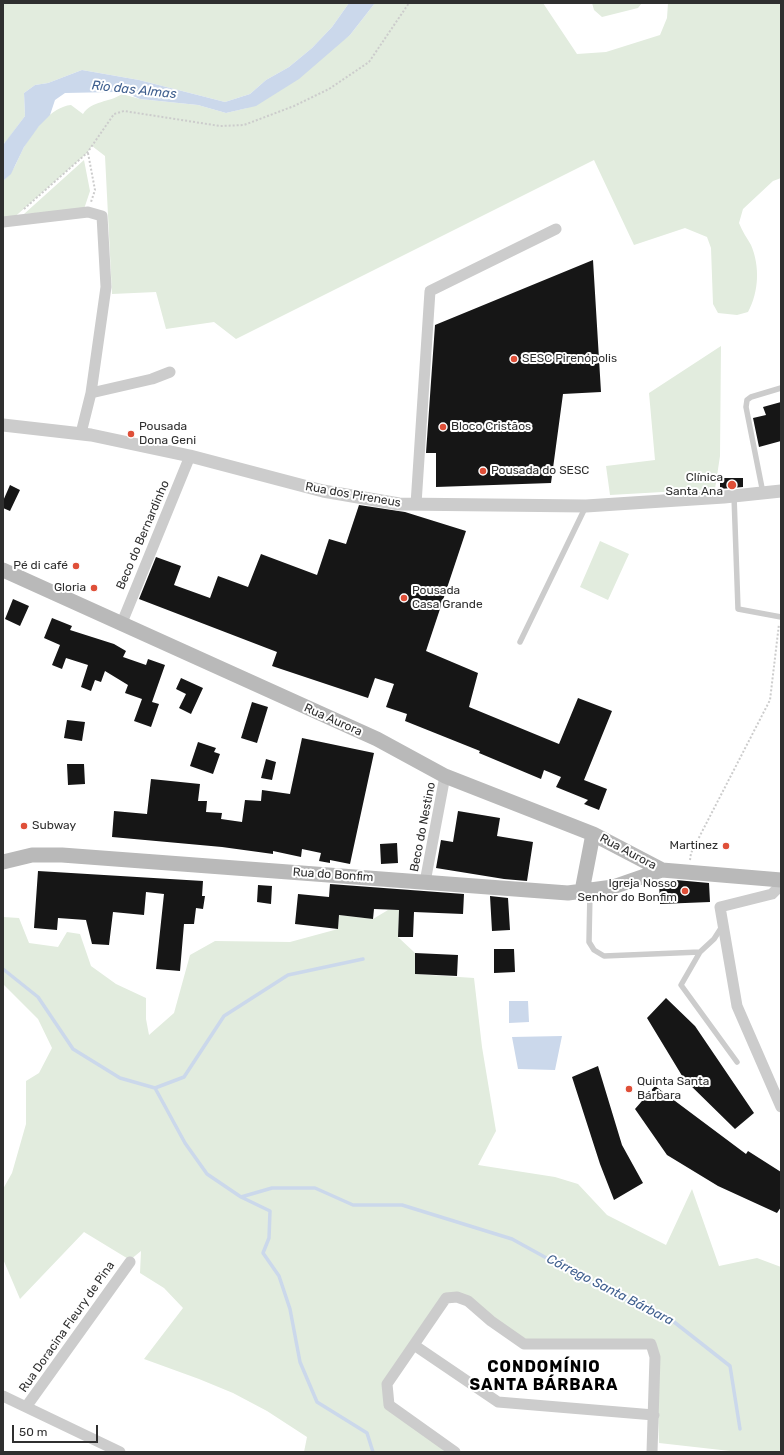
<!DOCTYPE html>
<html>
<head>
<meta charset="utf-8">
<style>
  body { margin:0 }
  #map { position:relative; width:784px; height:1455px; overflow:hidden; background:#fff; font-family:Rubik,sans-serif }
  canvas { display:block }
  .frame { position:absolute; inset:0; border:4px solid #2f2f2f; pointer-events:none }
  .scale { position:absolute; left:12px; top:1425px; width:86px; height:18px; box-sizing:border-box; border:2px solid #2f2f2f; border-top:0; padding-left:5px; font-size:12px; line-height:14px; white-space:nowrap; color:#2f2f2f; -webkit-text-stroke:3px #fff; paint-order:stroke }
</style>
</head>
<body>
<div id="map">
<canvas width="784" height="1455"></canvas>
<div class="frame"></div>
<div class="scale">50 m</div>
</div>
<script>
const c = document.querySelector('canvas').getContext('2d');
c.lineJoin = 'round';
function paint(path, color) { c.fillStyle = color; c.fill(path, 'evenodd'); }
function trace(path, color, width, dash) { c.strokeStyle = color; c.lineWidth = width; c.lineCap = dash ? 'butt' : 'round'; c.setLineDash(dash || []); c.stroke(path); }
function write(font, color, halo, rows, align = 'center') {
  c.font = font + ' Rubik,sans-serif'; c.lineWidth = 4; c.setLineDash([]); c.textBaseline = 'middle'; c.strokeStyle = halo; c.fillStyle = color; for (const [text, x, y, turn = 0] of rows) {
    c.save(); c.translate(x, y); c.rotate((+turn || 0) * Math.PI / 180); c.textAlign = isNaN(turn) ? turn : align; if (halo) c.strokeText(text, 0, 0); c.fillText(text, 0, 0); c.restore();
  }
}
const green = new Path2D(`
  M 3,3 L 349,3 L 332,27 L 312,48 L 289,67 L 266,80 L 250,94 L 225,102 L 139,80 L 82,70 L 48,83 L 35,85 L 24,93 L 25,116 L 5,143 L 3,142 Z
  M 375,3 L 543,3 L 577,54 L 606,52 L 660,35 L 667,18 L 668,3 L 781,3 L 781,178 L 773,181 L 743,209 L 739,223 C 742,231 747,238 751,245 C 760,266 759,292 748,312 L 737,315 L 718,313 L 713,304 L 711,248 L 707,237 L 685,228 L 634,245 L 594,160 L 236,339 L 214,322 L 166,329 L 156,292 L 112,294 L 105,156 L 92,146 L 87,153 L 10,221 L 3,222 L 3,181 C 15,171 17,160 24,147 C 34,130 51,107 71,105 L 83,114 C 92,100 109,103 122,94 L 140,99 L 198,105 L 226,113 L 247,108 L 350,35 Z
  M 592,3 L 642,3 L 638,8 L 602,17 L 594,10 Z
  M 84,160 L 90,191 L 84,209 L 24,214 Z
  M 721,346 L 720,456 L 715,489 L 610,495 L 606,466 L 655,460 L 649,393 Z
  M 600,541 L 629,554 L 608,600 L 580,587 Z
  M 388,910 L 399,910 L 398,937 L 415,953 L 415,974 L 474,978 L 482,1047 L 496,1131 L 478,1165 L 555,1177 L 578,1184 L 607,1215 L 666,1245 L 692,1189 L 719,1266 L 757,1258 L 781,1267 L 781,1452 L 739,1452 L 659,1443 L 656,1341 L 526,1342 L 491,1317 L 446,1295 L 384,1382 L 388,1407 L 446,1452 L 304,1452 L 307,1437 L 267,1411 L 233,1393 L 199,1379 L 144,1359 L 183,1308 L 164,1288 L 140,1273 L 141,1251 L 130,1260 L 84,1232 L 20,1299 L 3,1259 L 3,1189 L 12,1173 L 26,1124 L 26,1081 L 39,1073 L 52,1048 L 38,1019 L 3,984 L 3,917 L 19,918 L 29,943 L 58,947 L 67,932 L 80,934 L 91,966 L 116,984 L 146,998 L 146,1019 L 149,1035 L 174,1013 L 190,955 L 215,941 L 290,942 L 338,929 L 339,915 L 373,919 Z`);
const water = new Path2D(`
  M 349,3 L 375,3 L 350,35 L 299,79 L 256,106 L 226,113 L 198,105 L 140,99 L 128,94 L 114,92 L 65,93 L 55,100 L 50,115 L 39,126 L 24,147 L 11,174 L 3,181 L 3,145 L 25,116 L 24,93 L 35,85 L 48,83 L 82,70 L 139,80 L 225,102 L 250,94 L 266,80 L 289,67 L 312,48 L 332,27 Z
  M 509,1001 L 528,1001 L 529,1022 L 509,1023 Z
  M 562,1036 L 555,1070 L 518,1069 L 512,1037 Z`);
const stream = new Path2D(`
  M 3,969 L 38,997 L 73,1049 L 120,1078 L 155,1088 L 185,1143 L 207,1174 L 241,1197 L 270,1211 L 269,1238 L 263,1253 L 279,1276 L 290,1309 L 300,1362 L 317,1402 L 367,1433 L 373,1452
  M 155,1088 L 184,1077 L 224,1016 L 288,975 L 363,959
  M 241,1197 L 272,1188 L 315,1188 L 353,1205 L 402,1205 L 512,1239 L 612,1294 L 669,1318 L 730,1366 L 740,1429`);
const building = new Path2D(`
  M 593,260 L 601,392 L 563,394 L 551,483 L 436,487 L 436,453 L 426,453 L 435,325 Z
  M 781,402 L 781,441 L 759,447 L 753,418 L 766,415 L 763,407 Z
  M 720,478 L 743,478 L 743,487 L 720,489 Z
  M 10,485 L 20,490 L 10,511 L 3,508 L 3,501 Z
  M 359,505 L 405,512 L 466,531 L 426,651 L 478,673 L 469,707 L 559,744 L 578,698 L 612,711 L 584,780 L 607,789 L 599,810 L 584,804 L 588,800 L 556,787 L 561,777 L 544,770 L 541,779 L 479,753 L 480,751 L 405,721 L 407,714 L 386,707 L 394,684 L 375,678 L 368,698 L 272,666 L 277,652 L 139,599 L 156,557 L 181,566 L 174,585 L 210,598 L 218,576 L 248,587 L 261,554 L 317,575 L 329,539 L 346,544 Z
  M 13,599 L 29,606 L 20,626 L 5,619 Z
  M 52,618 L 72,626 L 70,630 L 114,644 L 126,651 L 123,657 L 146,665 L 148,659 L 165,665 L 152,702 L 159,704 L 151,727 L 134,721 L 142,699 L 125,693 L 128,685 L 105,671 L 101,682 L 95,680 L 91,691 L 81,687 L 88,665 L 66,658 L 62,669 L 52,665 L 60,645 L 44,638 Z
  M 181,678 L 203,688 L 191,714 L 179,708 L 186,694 L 176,689 Z
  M 252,702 L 268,707 L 257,743 L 241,738 Z
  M 67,720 L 85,722 L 82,741 L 64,738 Z
  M 302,738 L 374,753 L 350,864 L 330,860 L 330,863 L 319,861 L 321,853 L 302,849 L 301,857 L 273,851 L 273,854 L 222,847 L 112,837 L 114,811 L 147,814 L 151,779 L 200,784 L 198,801 L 207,801 L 206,812 L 222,813 L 221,819 L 242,822 L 245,800 L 261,801 L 262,790 L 290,794 Z
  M 198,742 L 216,748 L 214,752 L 220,754 L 213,774 L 190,766 Z
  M 266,759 L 276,762 L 272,780 L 261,778 Z
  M 67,764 L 84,764 L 85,784 L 68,785 Z
  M 458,811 L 500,818 L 497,836 L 533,842 L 527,881 L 504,879 L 436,868 L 441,840 L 453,842 Z
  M 397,843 L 398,863 L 381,864 L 380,844 Z
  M 38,871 L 203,881 L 202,896 L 205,896 L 203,909 L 196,908 L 194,924 L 184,924 L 180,971 L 156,969 L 164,894 L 146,892 L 144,915 L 113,912 L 109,945 L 92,944 L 86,920 L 58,918 L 57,930 L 34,928 Z
  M 676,880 L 709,883 L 710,902 L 660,904 L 659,881 Z
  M 330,884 L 464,894 L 463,914 L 414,912 L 413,937 L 398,937 L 399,910 L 374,909 L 373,919 L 339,915 L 338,929 L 295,924 L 298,894 L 329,897 Z
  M 258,885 L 272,886 L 271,904 L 257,902 Z
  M 490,896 L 508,898 L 510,930 L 492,931 Z
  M 494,949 L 514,949 L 515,972 L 494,973 Z
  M 415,953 L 458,955 L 457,976 L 415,974 Z
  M 666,998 L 695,1026 L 754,1113 L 735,1129 L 684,1079 L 647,1018 Z
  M 598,1066 L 622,1145 L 643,1183 L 614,1200 L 600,1164 L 572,1077 Z
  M 655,1086 L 746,1154 L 748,1151 L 781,1172 L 781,1207 L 777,1213 L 718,1186 L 667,1155 L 635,1109 Z`);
const path = new Path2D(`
  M 88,153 L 95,190 L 91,202
  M 24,209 L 87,153 L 114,114 L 124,111 L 220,126 L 244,125 L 294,106 L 329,89 L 369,62 L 409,3
  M 690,860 L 691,853 L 770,700 L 779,624`);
const service = new Path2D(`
  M 763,493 L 746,407 L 747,400 L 751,397 L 781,388
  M 734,496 L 738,609 L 781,617
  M 520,642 L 586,506
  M 590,891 L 589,942 L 594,950 L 604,956 L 700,952 L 714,939 L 723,925
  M 700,952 L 681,985 L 737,1062`);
const minor = new Path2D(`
  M 3,222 L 88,212 L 102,216 L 106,287 L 91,393 L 81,433
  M 91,393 L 152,379 L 170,372
  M 416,504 L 430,291 L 556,229
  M 121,625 L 190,456
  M 425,882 L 445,776
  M 781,885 L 772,894 L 720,907 L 737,1006 L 781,1107
  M 414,1345 L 498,1402 L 654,1415
  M 3,1396 L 120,1452
  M 26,1407 L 130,1262
  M 455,1452 L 389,1405 L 387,1384 L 446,1298 L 457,1297 L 468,1301 L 491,1321 L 524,1344 L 651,1344 L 655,1357 L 652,1452`);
const tertiary = new Path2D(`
  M 3,425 L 91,435 L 190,456 L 323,491 L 399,504 L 586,506 L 724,497 L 781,491`);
const secondary = new Path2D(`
  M 3,570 L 377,739 L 445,776 L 593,834 L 662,870
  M 3,862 L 32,855 L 62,855 L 568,893 L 613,887 L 662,870 L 781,880
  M 582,891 L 593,834`);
const markers = [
  [514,359,4,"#df4f38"],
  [443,427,4,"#df4f38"],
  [131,434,4,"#df4f38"],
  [483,471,4,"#df4f38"],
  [732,485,5,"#df4f38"],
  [76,566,4,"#df4f38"],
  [94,588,4,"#df4f38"],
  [404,598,4,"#df4f38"],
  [24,826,4,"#df4f38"],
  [726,846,4,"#df4f38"],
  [685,891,4,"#df4f38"],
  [629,1089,4,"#df4f38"]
];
const poiNames = [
  ["SESC Pirenópolis",522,359],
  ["Pousada",139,427],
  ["Dona Geni",139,441],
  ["Bloco Cristãos",451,427],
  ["Pousada do SESC",491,471],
  ["Clínica",723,478,"right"],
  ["Santa Ana",723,492,"right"],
  ["Pé di café",68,566,"right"],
  ["Gloria",86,588,"right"],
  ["Pousada",412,591],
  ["Casa Grande",412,605],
  ["Subway",32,826],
  ["Martinez",718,846,"right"],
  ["Igreja Nosso",677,884,"right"],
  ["Senhor do Bonfim",677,898,"right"],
  ["Quinta Santa",637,1082],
  ["Bárbara",637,1096]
];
const streetNames = [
  ["Rua dos Pireneus",353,495,10],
  ["Beco do Bernardinho",143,535,-67],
  ["Rua Aurora",333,720,24],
  ["Beco do Nestino",423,827,-79],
  ["Rua Aurora",628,852,28],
  ["Rua do Bonfim",333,875,4],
  ["Rua Doracina Fleury de Pina",67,1327,-55]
];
const waterNames = [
  ["Rio das Almas",134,90,6],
  ["Córrego Santa Bárbara",610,1290,27]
];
const districtNames = [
  ["CONDOMÍNIO",544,1367],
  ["SANTA BÁRBARA",544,1385]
];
paint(green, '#e2ecde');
paint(water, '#cbd8eb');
trace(stream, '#cbd8eb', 3.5);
paint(building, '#161616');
trace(path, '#ccc', 2, [2, 2]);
trace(service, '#ccc', 5.5);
trace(minor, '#ccc', 11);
trace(tertiary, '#ccc', 13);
trace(secondary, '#b9b9b9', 15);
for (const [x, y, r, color] of markers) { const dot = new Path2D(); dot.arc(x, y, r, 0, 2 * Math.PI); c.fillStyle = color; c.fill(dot); trace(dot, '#fff', 1.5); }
write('12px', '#2f2f2f', '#fff', poiNames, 'left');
write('12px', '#2f2f2f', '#fff', streetNames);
write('italic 13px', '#40608f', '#fff', waterNames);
c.letterSpacing = '1px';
write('bold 16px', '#000', '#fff', districtNames);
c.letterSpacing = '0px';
</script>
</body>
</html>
